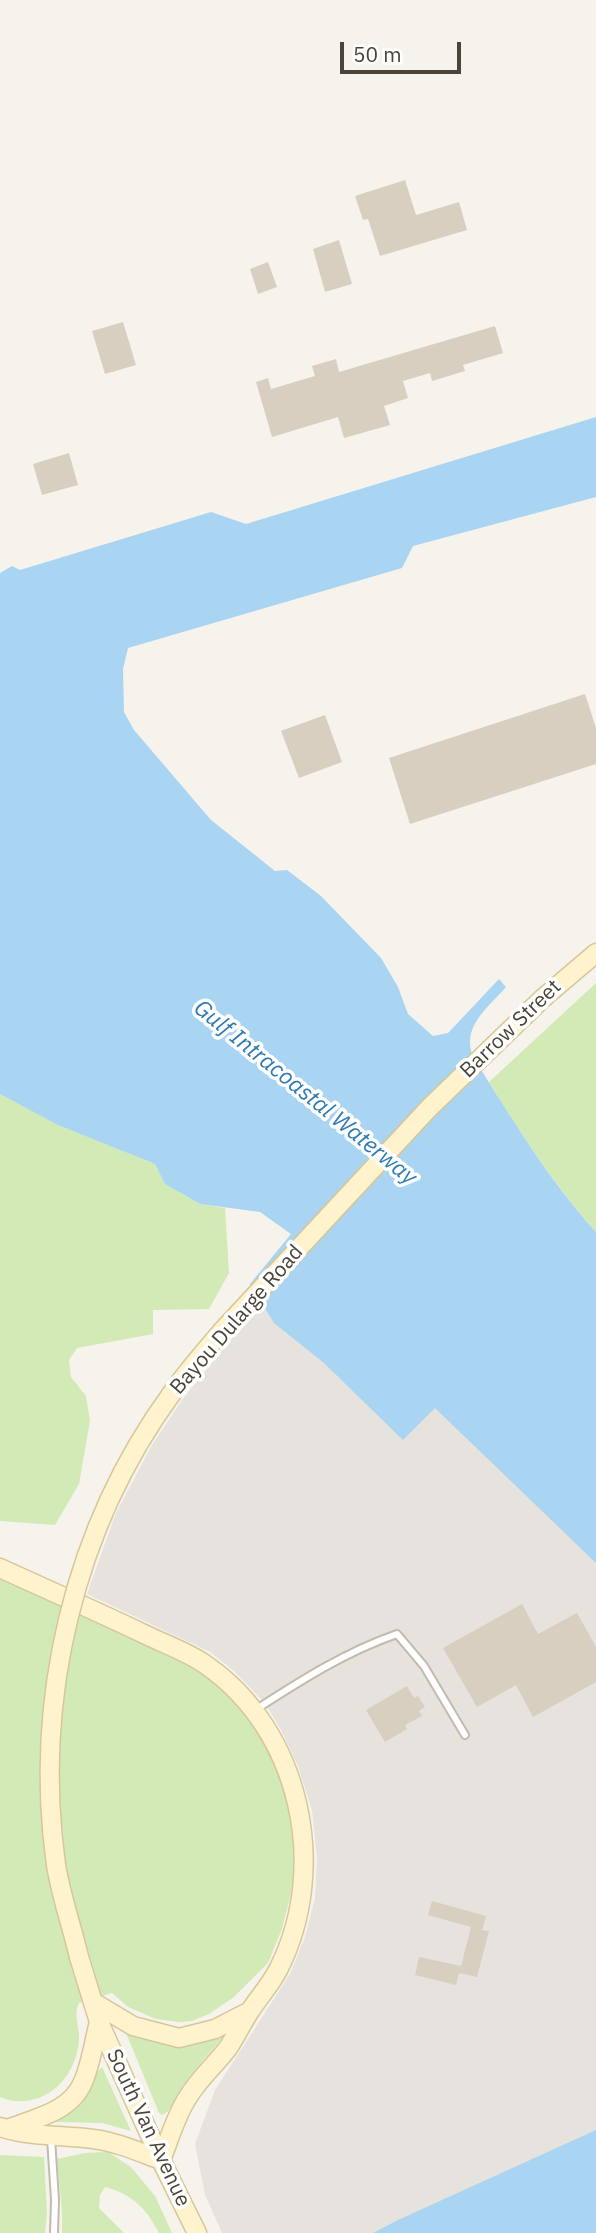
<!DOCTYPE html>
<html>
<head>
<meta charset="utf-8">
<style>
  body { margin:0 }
  #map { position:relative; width:596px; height:2233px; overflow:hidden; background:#f6f3ec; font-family:"IBM Plex Sans",sans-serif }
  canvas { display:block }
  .scale { position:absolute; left:340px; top:42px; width:121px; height:32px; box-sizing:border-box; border:4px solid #4b4439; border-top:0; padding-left:9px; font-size:21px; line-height:24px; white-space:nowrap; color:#4b4439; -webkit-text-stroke:5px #fff; paint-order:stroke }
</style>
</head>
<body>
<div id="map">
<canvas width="596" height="2233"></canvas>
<div class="scale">50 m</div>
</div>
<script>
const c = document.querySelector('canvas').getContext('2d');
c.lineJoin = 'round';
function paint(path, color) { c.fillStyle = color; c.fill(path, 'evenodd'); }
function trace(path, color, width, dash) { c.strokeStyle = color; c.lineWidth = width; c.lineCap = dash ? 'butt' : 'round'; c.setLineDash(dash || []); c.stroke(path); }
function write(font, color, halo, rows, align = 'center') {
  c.font = font + ' "IBM Plex Sans",sans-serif'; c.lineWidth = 7; c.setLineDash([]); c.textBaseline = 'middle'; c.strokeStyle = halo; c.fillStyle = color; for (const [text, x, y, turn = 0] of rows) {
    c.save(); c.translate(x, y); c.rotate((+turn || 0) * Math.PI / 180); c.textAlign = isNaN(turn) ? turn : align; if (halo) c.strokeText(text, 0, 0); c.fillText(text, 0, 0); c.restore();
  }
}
const industrial = new Path2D(`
  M 268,1301 L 596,1476 L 596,2178 L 472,2233 L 222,2233 L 205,2195 L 195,2144 L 215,2090 L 290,1974 L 305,1937 L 315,1898 L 317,1858 L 312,1810 L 298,1766 L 281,1730 L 264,1702 L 234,1671 L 210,1652 L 87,1594 L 116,1513 L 152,1445 L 182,1400 L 231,1339 Z`);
const green = new Path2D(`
  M 596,983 L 596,1232 C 555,1186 521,1134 489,1082 Z
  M 0,1094 L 59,1125 L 155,1164 L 165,1184 L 200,1204 L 225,1208 L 229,1273 L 209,1309 L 153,1310 L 153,1334 L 77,1348 L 69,1360 L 71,1377 L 86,1396 L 90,1421 L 79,1484 L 55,1525 L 0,1521 Z
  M 0,1575 L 157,1644 L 203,1673 L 235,1698 L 272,1751 L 292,1817 L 295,1863 L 291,1893 L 282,1929 L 268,1963 L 234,1997 L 209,2014 L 192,2021 L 178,2022 L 156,2019 L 128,2007 L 112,1993 L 79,2003 C 73,2014 80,2028 79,2040 C 77,2073 51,2104 16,2101 C 11,2101 5,2099 0,2097 Z
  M 124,2028 L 224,2032 L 224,2036 C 208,2055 191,2073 178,2093 C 173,2101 171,2112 162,2115 L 159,2113 Z
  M 102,2067 L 131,2131 L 102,2123 L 55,2122 L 53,2119 L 85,2094 L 97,2072 Z
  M 108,2152 L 131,2167 L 155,2196 L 172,2233 L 159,2233 C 147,2209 132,2194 105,2187 L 100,2195 L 99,2208 L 124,2233 L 62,2233 L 62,2212 L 57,2159 L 85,2153 Z
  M 0,2155 L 44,2157 L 47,2214 L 45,2233 L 0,2233 Z`);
const water = new Path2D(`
  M 596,417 L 596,497 L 413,546 L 402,568 L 128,648 L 123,669 L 124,712 L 134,730 L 211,820 L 275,871 L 287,870 L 321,896 L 381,958 L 398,987 L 408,1014 L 433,1036 L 448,1033 L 499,979 L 506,987 C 488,1008 461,1026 473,1057 C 511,1117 548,1179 596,1232 L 596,1563 L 435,1408 L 403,1440 L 324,1363 L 274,1323 L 250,1284 L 291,1234 L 260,1212 L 200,1204 L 165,1184 L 155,1164 L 58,1125 L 0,1094 L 0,573 L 12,566 L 20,570 L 211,512 L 246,524 Z
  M 596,2130 L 596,2233 L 373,2233 L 398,2220 Z`);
const building = new Path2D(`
  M 405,180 L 416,215 L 459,202 L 467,230 L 380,256 L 368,219 L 363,220 L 355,196 Z
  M 339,240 L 352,284 L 325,292 L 313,249 Z
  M 268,262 L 277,287 L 258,294 L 250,269 Z
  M 123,322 L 136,365 L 105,374 L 92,331 Z
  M 495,326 L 503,353 L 463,365 L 465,371 L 432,381 L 430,373 L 403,381 L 408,398 L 384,406 L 390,425 L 344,438 L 338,417 L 272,437 L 256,382 L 268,378 L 271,389 L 315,376 L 312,366 L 336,359 L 339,372 Z
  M 69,453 L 78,485 L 42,495 L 33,464 Z
  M 585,694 L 596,728 L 596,764 L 410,824 L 389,758 Z
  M 325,715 L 342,762 L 299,778 L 281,731 Z
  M 522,1604 L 538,1634 L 577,1613 L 596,1647 L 596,1682 L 533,1717 L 516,1685 L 477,1707 L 443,1648 Z
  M 407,1686 L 414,1698 L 418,1696 L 425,1707 L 419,1711 L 422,1716 L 405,1725 L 407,1729 L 385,1742 L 366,1710 Z
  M 432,1901 L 486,1916 L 482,1930 L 489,1931 L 477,1977 L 459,1973 L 456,1985 L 415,1975 L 419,1957 L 461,1966 L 471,1927 L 428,1915 Z`);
const lane = new Path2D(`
  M 255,1710 C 300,1681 345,1652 397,1634 L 424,1666 L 465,1735
  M 51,2138 L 55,2200 L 54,2233`);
const secondary = new Path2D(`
  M 222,1331 L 429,1108 L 542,999 L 596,953
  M 0,1568 C 48,1590 96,1611 144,1634 C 164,1644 188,1652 206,1665 C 300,1730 330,1866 279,1968 C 272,1983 259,1997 250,2011 C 242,2023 236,2036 228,2048 C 215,2065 199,2079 188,2097 C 176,2115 169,2140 161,2160 C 139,2152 117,2142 93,2139 C 62,2135 30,2137 0,2127
  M 79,1957 L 99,2022 L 161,2160 L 197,2233
  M 93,2002 L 133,2026 L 179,2038 L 215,2029 L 250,2011
  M 10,2128 C 37,2118 71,2111 83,2082 C 91,2064 94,2041 99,2022`);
const secondaryBridge = new Path2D(`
  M 79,1957 C 72,1927 61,1896 56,1865 C 33,1700 74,1527 172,1393 C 187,1371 205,1351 222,1331`);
const streetNames = [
  ["Barrow Street",511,1029,-44],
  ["Bayou Dularge Road",237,1320,-49],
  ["South Van Avenue",148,2128,65]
];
const waterNames = [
  ["Gulf Intracoastal Waterway",305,1093,39]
];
paint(industrial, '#e6e2dd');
paint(green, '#d2eab5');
paint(water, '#a9d4f2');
paint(building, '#d8cfc1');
trace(lane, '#c2bbae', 10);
trace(secondary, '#d6c79b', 21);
trace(lane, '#fff', 6);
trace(secondary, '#fff3cd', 18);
trace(secondaryBridge, '#d6c79b', 21, []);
trace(secondaryBridge, '#fff3cd', 18);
write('21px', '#4b4439', '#fff', streetNames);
write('italic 23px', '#2e7ab2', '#fff', waterNames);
</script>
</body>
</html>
